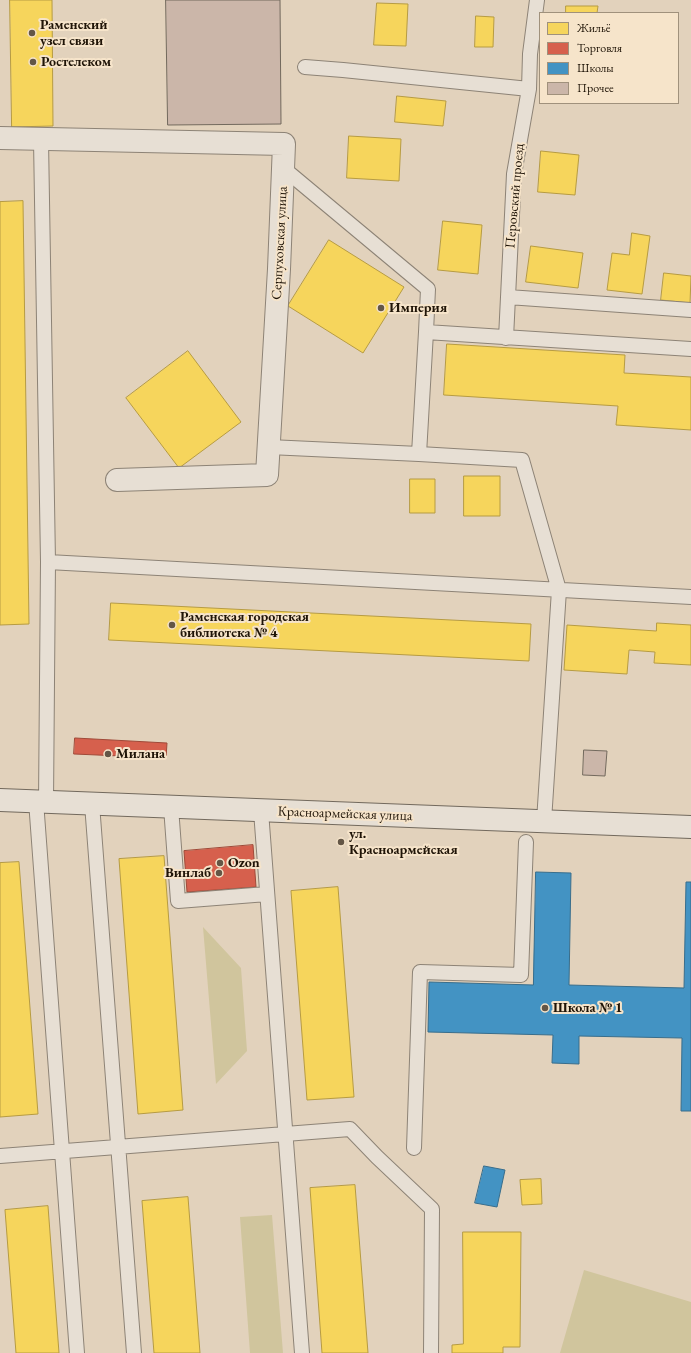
<!DOCTYPE html>
<html>
<head>
<meta charset="utf-8">
<style>
  body { margin:0 }
  #map { position:relative; width:691px; height:1353px; overflow:hidden; background:#e2d2bc; font-family:"EB Garamond",serif }
  canvas { display:block }
  .legend { position:absolute; left:539px; top:12px; width:140px; height:92px; box-sizing:border-box; background:#f6e4ca; border:1px solid #a0917c; margin:0; padding:5px 7px; list-style:none; font-size:12px; color:#1f1407 }
  .legend li { display:flex; align-items:center; gap:8px; height:20px }
  .legend b { width:20px; border:1px solid #a0917c }
</style>
</head>
<body>
<div id="map">
<canvas width="691" height="1353"></canvas>
<ul class="legend">
<li><b style="height:11px;background:#f6d55c"></b>Жильё</li>
<li><b style="height:11px;background:#d6604d"></b>Торговля</li>
<li><b style="height:11px;background:#4393c3"></b>Школы</li>
<li><b style="height:11px;background:#cbb6a9"></b>Прочее</li>
</ul>
</div>
<script>
const c = document.querySelector('canvas').getContext('2d');
c.lineJoin = 'round';
function paint(path, color) { c.fillStyle = color; c.fill(path, 'evenodd'); }
function trace(path, color, width, dash) { c.strokeStyle = color; c.lineWidth = width; c.lineCap = dash ? 'butt' : 'round'; c.setLineDash(dash || []); c.stroke(path); }
function write(font, color, halo, rows, align = 'center') {
  c.font = font + ' "EB Garamond",serif'; c.lineWidth = 4; c.setLineDash([]); c.textBaseline = 'middle'; c.strokeStyle = halo; c.fillStyle = color; for (const [text, x, y, turn = 0] of rows) {
    c.save(); c.translate(x, y); c.rotate((+turn || 0) * Math.PI / 180); c.textAlign = isNaN(turn) ? turn : align; if (halo) c.strokeText(text, 0, 0); c.fillText(text, 0, 0); c.restore();
  }
}
const green = new Path2D(`
  M 203,927 L 241,968 L 247,1051 L 216,1084 Z
  M 272,1215 L 283,1353 L 250,1353 L 240,1217 Z
  M 584,1270 L 691,1302 L 691,1353 L 560,1353 Z`);
const homes = new Path2D(`
  M 10,0 L 52,0 L 53,126 L 12,127 Z
  M 377,3 L 408,4 L 406,46 L 374,45 Z
  M 566,6 L 598,6 L 597,13 L 566,13 Z
  M 476,16 L 494,17 L 493,47 L 475,47 Z
  M 397,96 L 446,101 L 443,126 L 395,122 Z
  M 349,136 L 401,139 L 399,181 L 347,178 Z
  M 541,151 L 579,155 L 575,195 L 538,192 Z
  M 23,201 L 29,624 L 0,625 L 0,202 Z
  M 443,221 L 482,225 L 478,274 L 438,270 Z
  M 632,233 L 650,236 L 642,294 L 607,290 L 612,253 L 629,255 Z
  M 329,240 L 404,287 L 363,353 L 288,306 Z
  M 531,246 L 583,253 L 578,288 L 526,282 Z
  M 664,273 L 691,276 L 690,303 L 661,300 Z
  M 447,344 L 625,355 L 624,373 L 691,377 L 691,430 L 616,425 L 618,406 L 444,395 Z
  M 188,351 L 241,422 L 179,468 L 126,398 Z
  M 464,476 L 500,476 L 500,516 L 464,516 Z
  M 410,479 L 435,479 L 435,513 L 410,513 Z
  M 111,603 L 531,624 L 529,661 L 109,640 Z
  M 657,623 L 691,625 L 691,665 L 654,663 L 655,652 L 629,650 L 627,674 L 564,670 L 567,625 L 656,631 Z
  M 164,856 L 183,1110 L 138,1114 L 119,859 Z
  M 19,862 L 38,1114 L 0,1117 L 0,863 Z
  M 338,887 L 354,1097 L 307,1100 L 291,891 Z
  M 541,1179 L 542,1204 L 522,1205 L 520,1180 Z
  M 355,1185 L 368,1353 L 322,1353 L 310,1188 Z
  M 188,1197 L 200,1353 L 154,1353 L 142,1201 Z
  M 48,1206 L 59,1353 L 16,1353 L 5,1210 Z
  M 463,1232 L 521,1232 L 520,1347 L 503,1347 L 503,1353 L 452,1353 L 452,1345 L 463,1344 Z`);
const shops = new Path2D(`
  M 75,738 L 167,743 L 166,758 L 74,754 Z
  M 253,845 L 256,887 L 187,892 L 184,851 Z`);
const schools = new Path2D(`
  M 536,872 L 571,873 L 569,985 L 684,988 L 686,882 L 691,882 L 691,1111 L 681,1111 L 682,1038 L 579,1036 L 579,1064 L 552,1063 L 553,1035 L 428,1032 L 429,982 L 533,985 Z
  M 484,1166 L 505,1170 L 497,1207 L 475,1203 Z`);
const building = new Path2D(`
  M 166,0 L 280,0 L 281,124 L 168,125 Z
  M 584,750 L 607,751 L 605,776 L 583,775 Z`);
const service = new Path2D(`
  M 305,67 L 343,70 L 529,89
  M 41,140 L 48,562 L 691,597
  M 283,168 L 428,289 L 426,332
  M 508,297 L 691,310
  M 506,338 L 514,174 L 529,89 L 530,54 L 537,0
  M 269,447 L 419,454
  M 36,801 L 77,1353
  M 46,802 L 48,562
  M 92,804 L 134,1353
  M 171,807 L 178,901 L 267,894
  M 261,811 L 302,1353
  M 544,821 L 559,590 L 522,460 L 419,454 L 426,332 L 691,349
  M 414,1148 L 420,972 L 521,975 L 526,842
  M 0,1156 L 350,1129 L 377,1157 L 432,1209 L 431,1353`);
const minor = new Path2D(`
  M 0,138 L 284,144 L 279,269 L 267,475 L 117,480`);
const secondary = new Path2D(`
  M 0,800 L 691,827`);
const markers = [
  [32,33,4,"#635646"],
  [33,62,4,"#635646"],
  [381,308,4,"#635646"],
  [172,625,4,"#635646"],
  [108,754,4,"#635646"],
  [341,842,4,"#635646"],
  [220,863,4,"#635646"],
  [219,873,4,"#635646"],
  [545,1008,4,"#635646"]
];
const poiNames = [
  ["Раменский",40,25],
  ["узел связи",40,41],
  ["Ростелеком",41,62],
  ["Империя",389,308],
  ["Раменская городская",180,617],
  ["библиотека № 4",180,633],
  ["Милана",116,754],
  ["ул.",349,834],
  ["Красноармейская",349,850],
  ["Ozon",228,863],
  ["Винлаб",211,873,"right"],
  ["Школа № 1",553,1008]
];
const streetNames = [
  ["Перовский проезд",515,196,-85],
  ["Серпуховская улица",280,243,-87],
  ["Красноармейская улица",345,814,2]
];
paint(green, '#d0c59d');
paint(homes, '#f6d55c');
trace(homes, '#b69b42', 1);
paint(shops, '#d6604d');
trace(shops, '#9f4938', 1);
paint(schools, '#4393c3');
trace(schools, '#386d8b', 1);
paint(building, '#cbb6a9');
trace(building, '#72695d', 1);
trace(service, '#8d8376', 16);
trace(minor, '#8d8376', 24);
trace(secondary, '#72695d', 24);
trace(service, '#e7dfd4', 14);
trace(minor, '#e7dfd4', 22);
trace(secondary, '#e7dfd4', 22);
for (const [x, y, r, color] of markers) { const dot = new Path2D(); dot.arc(x, y, r, 0, 2 * Math.PI); c.fillStyle = color; c.fill(dot); trace(dot, '#f6e4ca', 1.5); }
write('bold 14px', '#1f1407', '#f6e4ca', poiNames, 'left');
write('14px', '#1f1407', '#f6e4ca', streetNames);
</script>
</body>
</html>
